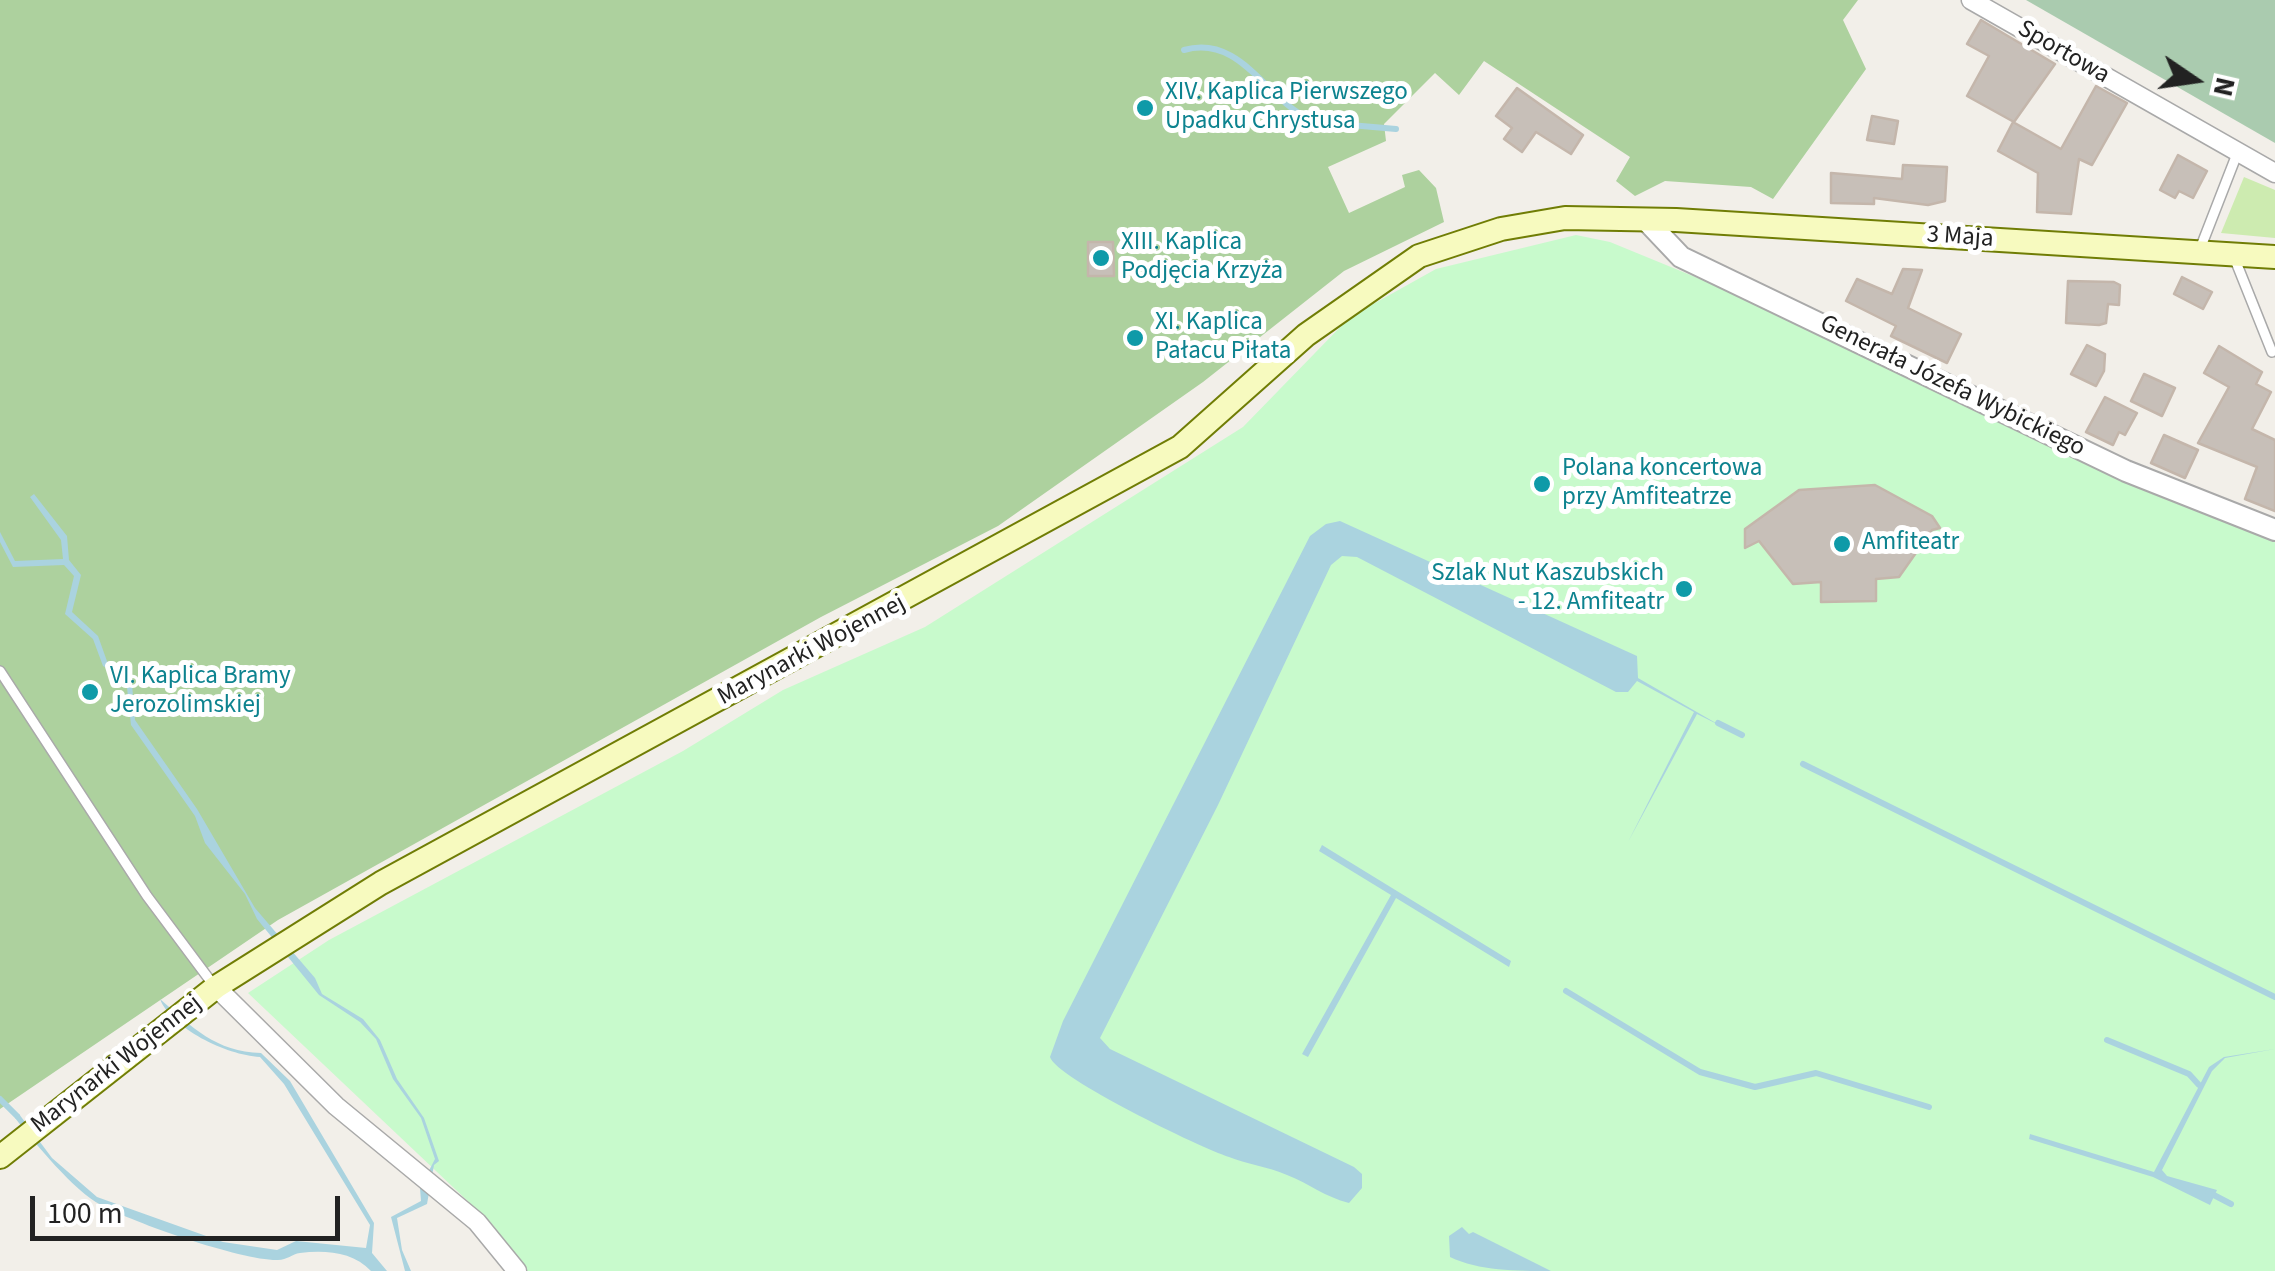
<!DOCTYPE html>
<html>
<head>
<meta charset="utf-8">
<style>
  body { margin:0 }
  #map { position:relative; width:2275px; height:1271px; overflow:hidden; background:#f2efe9; font-family:"Source Sans 3",sans-serif }
  canvas { display:block }
  .north { position:absolute; left:2145px; top:30px; width:100px; height:100px; -webkit-text-stroke:8px #fff; paint-order:stroke; rotate:103deg; font-size:28px; font-weight:700; line-height:40px; text-align:center; color:#222 }
  .north::after { content:''; display:block; margin:auto; width:35px; height:45px; background:#222; clip-path:polygon(50% 0,100% 100%,50% 72%,0 100%) }
  .scale { position:absolute; left:30px; top:1196px; width:310px; height:45px; box-sizing:border-box; border:5px solid #222; border-top:0; padding-left:12px; font-size:30px; line-height:35px; white-space:nowrap; color:#222; -webkit-text-stroke:8px #fff; paint-order:stroke }
</style>
</head>
<body>
<div id="map">
<canvas width="2275" height="1271"></canvas>
<div class="north">N</div>
<div class="scale">100 m</div>
</div>
<script>
const c = document.querySelector('canvas').getContext('2d');
c.lineJoin = 'round';
function paint(path, color) { c.fillStyle = color; c.fill(path, 'evenodd'); }
function trace(path, color, width, dash) { c.strokeStyle = color; c.lineWidth = width; c.lineCap = dash ? 'butt' : 'round'; c.setLineDash(dash || []); c.stroke(path); }
function write(font, color, halo, rows, align = 'center') {
  c.font = font + ' "Source Sans 3",sans-serif'; c.lineWidth = 10; c.setLineDash([]); c.textBaseline = 'middle'; c.strokeStyle = halo; c.fillStyle = color; for (const [text, x, y, turn = 0] of rows) {
    c.save(); c.translate(x, y); c.rotate((+turn || 0) * Math.PI / 180); c.textAlign = isNaN(turn) ? turn : align; if (halo) c.strokeText(text, 0, 0); c.fillText(text, 0, 0); c.restore();
  }
}
const grass = new Path2D(`
  M 2244,177 L 2275,190 L 2275,238 L 2221,233 Z`);
const forest = new Path2D(`
  M 0,0 L 1858,0 L 1843,20 L 1866,69 L 1773,199 L 1751,187 L 1665,181 L 1635,196 L 1616,181 L 1630,157 L 1484,61 L 1459,95 L 1435,73 L 1384,124 L 1386,141 L 1328,167 L 1349,213 L 1405,187 L 1402,175 L 1419,170 L 1436,188 L 1444,222 L 1344,271 L 1203,382 L 998,526 L 821,617 L 278,920 L 0,1109 Z`);
const cemetery = new Path2D(`
  M 2026,0 L 2275,0 L 2275,143 Z`);
const park = new Path2D(`
  M 1576,235 L 1610,242 L 1783,313 L 2107,473 L 2275,540 L 2275,1271 L 526,1271 L 493,1225 L 248,993 L 329,940 L 683,751 L 783,690 L 925,627 L 1243,427 L 1350,317 L 1436,269 Z`);
const water = new Path2D(`
  M 34,494 L 67,536 L 69,560 L 81,575 L 72,612 L 98,636 L 108,664 L 131,672 L 135,720 L 197,809 L 255,908 L 315,978 L 322,994 L 363,1019 L 380,1040 L 397,1079 L 424,1118 L 439,1161 L 434,1165 L 427,1204 L 397,1218 L 402,1250 L 411,1271 L 405,1271 L 391,1217 L 421,1201 L 420,1188 L 435,1159 L 421,1118 L 393,1079 L 376,1039 L 360,1022 L 319,995 L 257,919 L 245,894 L 205,843 L 195,816 L 131,725 L 126,678 L 103,666 L 93,639 L 65,614 L 74,576 L 64,565 L 13,567 L 0,542 L 0,532 L 15,561 L 63,559 L 61,540 L 30,497 Z
  M 1340,521 L 1637,656 L 1638,678 L 1721,726 L 1697,714 L 1628,842 L 1694,712 L 1637,681 L 1628,692 L 1616,692 L 1357,557 L 1342,556 L 1331,565 L 1218,805 L 1100,1038 L 1110,1049 L 1354,1167 L 1362,1174 L 1362,1188 L 1349,1203 C 1325,1197 1310,1184 1287,1175 C 1269,1167 1247,1164 1229,1157 C 1201,1148 1056,1078 1050,1057 L 1063,1021 L 1310,536 L 1326,524 Z
  M 1322,845 L 1511,961 L 1509,967 L 1396,898 L 1308,1057 L 1302,1054 L 1391,895 L 1319,851 Z
  M 160,999 C 192,1027 216,1052 261,1053 L 290,1081 L 374,1223 L 372,1253 L 387,1271 L 371,1271 C 353,1252 326,1250 300,1253 C 292,1254 287,1260 278,1260 C 243,1261 134,1223 101,1205 C 74,1191 35,1143 15,1118 L 19,1114 L 52,1158 L 97,1197 L 223,1242 L 277,1250 L 296,1241 L 366,1248 L 370,1225 L 284,1084 L 260,1057 C 226,1055 171,1028 160,999 Z
  M 2275,1049 L 2225,1058 L 2212,1071 L 2162,1170 L 2167,1176 L 2217,1190 L 2210,1205 L 2153,1177 L 2029,1139 L 2030,1134 L 2154,1172 L 2209,1067 L 2224,1057 Z
  M 1462,1227 L 1469,1234 L 1473,1232 L 1551,1271 C 1516,1271 1479,1271 1450,1257 L 1449,1236 Z`);
const stream = new Path2D(`
  M 1184,50 C 1241,34 1267,100 1308,118
  M 1316,122 L 1396,129
  M 1718,723 L 1742,735
  M 1803,764 L 2275,997
  M 1566,991 L 1700,1072 L 1755,1087 L 1816,1073 L 1929,1107
  M 2107,1040 L 2189,1074 L 2199,1085
  M 0,1099 L 17,1116
  M 2208,1192 L 2231,1204`);
const building = new Path2D(`
  M 1981,20 L 2055,64 L 2014,122 L 1967,96 L 1989,56 L 1967,44 Z
  M 2096,86 L 2127,103 L 2092,165 L 2079,159 L 2071,214 L 2037,212 L 2038,173 L 1998,151 L 2013,122 L 2061,149 Z
  M 1517,88 L 1583,135 L 1571,154 L 1536,132 L 1522,152 L 1504,139 L 1512,128 L 1496,116 Z
  M 1872,116 L 1898,121 L 1894,144 L 1867,140 Z
  M 2178,155 L 2207,171 L 2193,198 L 2179,191 L 2175,198 L 2160,190 Z
  M 1903,165 L 1947,167 L 1945,201 L 1928,205 L 1874,198 L 1874,204 L 1831,203 L 1831,173 L 1902,179 Z
  M 1088,242 L 1113,242 L 1114,276 L 1088,276 Z
  M 1903,269 L 1922,270 L 1908,308 L 1961,334 L 1947,363 L 1891,336 L 1896,326 L 1846,301 L 1857,279 L 1892,294 Z
  M 2182,277 L 2212,292 L 2203,309 L 2174,294 Z
  M 2068,281 L 2114,282 L 2120,285 L 2119,305 L 2108,304 L 2106,323 L 2099,325 L 2066,323 Z
  M 2087,345 L 2105,354 L 2104,371 L 2096,386 L 2071,374 Z
  M 2219,346 L 2262,372 L 2256,384 L 2271,392 L 2252,429 L 2275,440 L 2275,511 L 2245,499 L 2257,467 L 2198,443 L 2229,387 L 2204,373 Z
  M 2144,374 L 2175,388 L 2162,416 L 2131,401 Z
  M 2105,397 L 2137,413 L 2125,435 L 2119,432 L 2113,445 L 2086,432 Z
  M 2164,435 L 2198,450 L 2185,478 L 2151,463 Z
  M 1875,485 L 1932,516 L 1940,528 L 1932,530 L 1899,577 L 1876,579 L 1876,601 L 1821,602 L 1821,582 L 1793,584 L 1759,541 L 1745,548 L 1745,529 L 1799,490 Z`);
const service = new Path2D(`
  M 2200,249 L 2237,154
  M 2234,257 L 2272,352
  M 0,671 L 147,896 L 215,987`);
const minor = new Path2D(`
  M 1971,0 L 2275,173
  M 216,987 L 336,1106 L 477,1222 L 517,1271`);
const tertiary = new Path2D(`
  M 1645,219 L 1681,257 L 2126,471 L 2275,530`);
const secondary = new Path2D(`
  M 0,1157 L 216,987 L 381,883 L 1180,447 L 1306,335 L 1419,256 L 1501,229 L 1565,218 L 1676,220 L 2275,257`);
const markers = [
  [1145,108,10,"#0f9aa8"],
  [1101,258,10,"#0f9aa8"],
  [1135,338,10,"#0f9aa8"],
  [1542,484,10,"#0f9aa8"],
  [1842,544,10,"#0f9aa8"],
  [1684,589,10,"#0f9aa8"],
  [90,692,10,"#0f9aa8"]
];
const streetNames = [
  ["Sportowa",2063,53,30],
  ["3 Maja",1960,238,4],
  ["Generała Józefa Wybickiego",1952,387,26],
  ["Marynarki Wojennej",812,651,-28],
  ["Marynarki Wojennej",117,1065,-38]
];
const cultureNames = [
  ["XIV. Kaplica Pierwszego",1165,94],
  ["Upadku Chrystusa",1165,123],
  ["XIII. Kaplica",1121,244],
  ["Podjęcia Krzyża",1121,273],
  ["XI. Kaplica",1155,324],
  ["Pałacu Piłata",1155,353],
  ["Polana koncertowa",1562,470],
  ["przy Amfiteatrze",1562,499],
  ["Amfiteatr",1862,544],
  ["Szlak Nut Kaszubskich",1664,575,"right"],
  ["- 12. Amfiteatr",1664,604,"right"],
  ["VI. Kaplica Bramy",110,678],
  ["Jerozolimskiej",110,707]
];
paint(grass, '#cdebb0');
paint(forest, '#add19e');
paint(cemetery, '#aacbaf');
paint(park, '#c8facc');
paint(water, '#aad3df');
trace(stream, '#aad3df', 6);
paint(building, '#c7bfb8');
trace(building, '#c4b6ab', 2.5);
trace(service, '#a9a9a9', 12);
trace(minor, '#a9a9a9', 21);
trace(tertiary, '#a9a9a9', 24);
trace(secondary, '#707d05', 26);
trace(service, '#fff', 9);
trace(minor, '#fff', 18);
trace(tertiary, '#fff', 20);
trace(secondary, '#f7fabf', 22);
for (const [x, y, r, color] of markers) { const dot = new Path2D(); dot.arc(x, y, r, 0, 2 * Math.PI); c.fillStyle = color; c.fill(dot); trace(dot, '#fff', 4); }
write('25px', '#222', '#fff', streetNames);
write('25px', '#0d838f', '#fff', cultureNames, 'left');
</script>
</body>
</html>
